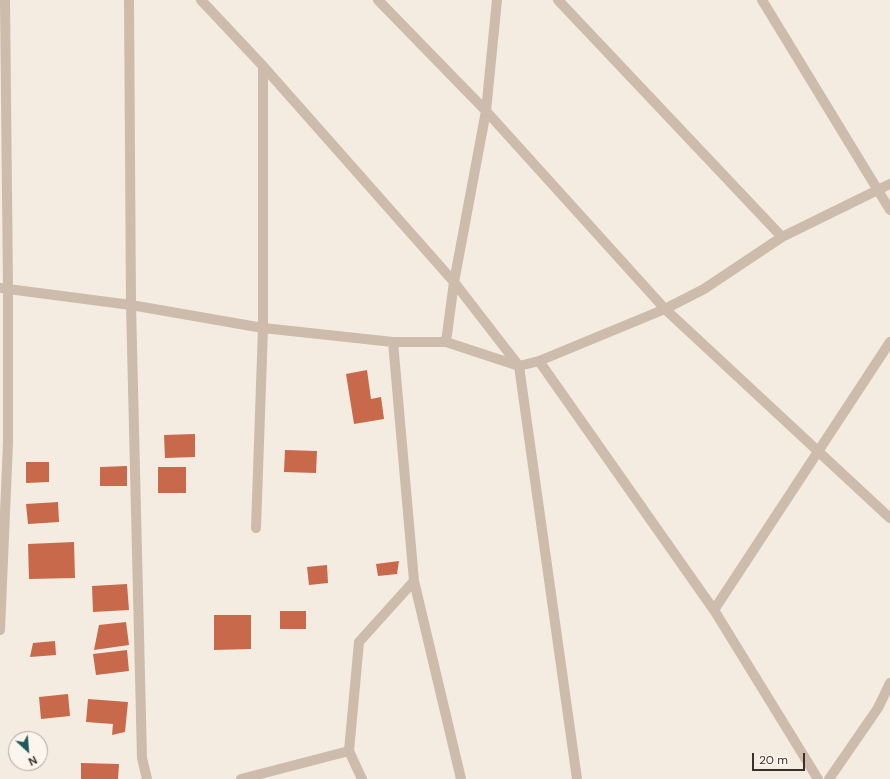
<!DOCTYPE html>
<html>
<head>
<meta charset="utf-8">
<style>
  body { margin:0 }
  #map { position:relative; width:890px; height:779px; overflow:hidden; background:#f4ebe1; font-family:"DM Sans",sans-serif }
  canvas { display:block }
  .north { position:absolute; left:8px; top:731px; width:40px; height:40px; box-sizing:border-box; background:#fbf5ee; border:1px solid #aea6a0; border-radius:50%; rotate:154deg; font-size:11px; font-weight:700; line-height:16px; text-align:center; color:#3b302b }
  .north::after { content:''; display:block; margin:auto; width:14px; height:18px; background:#1f5a5e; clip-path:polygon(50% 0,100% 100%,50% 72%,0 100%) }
  .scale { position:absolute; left:752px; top:753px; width:53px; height:18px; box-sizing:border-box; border:2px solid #3b302b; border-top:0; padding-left:5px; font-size:12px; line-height:14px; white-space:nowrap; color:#3b302b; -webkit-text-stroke:3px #fbf5ee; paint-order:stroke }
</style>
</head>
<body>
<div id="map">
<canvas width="890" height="779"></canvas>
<div class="north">N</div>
<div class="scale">20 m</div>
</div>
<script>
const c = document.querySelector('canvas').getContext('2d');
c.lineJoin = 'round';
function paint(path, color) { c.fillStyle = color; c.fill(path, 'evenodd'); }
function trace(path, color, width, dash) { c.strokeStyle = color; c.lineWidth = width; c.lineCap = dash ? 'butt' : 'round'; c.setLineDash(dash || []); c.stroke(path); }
const building = new Path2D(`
  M 367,370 L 371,399 L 381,397 L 384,419 L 354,424 L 346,374 Z
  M 195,434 L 195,457 L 165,458 L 164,435 Z
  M 285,450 L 317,451 L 316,473 L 284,472 Z
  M 26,462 L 49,462 L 49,482 L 26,483 Z
  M 127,466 L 127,486 L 100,486 L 100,467 Z
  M 158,467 L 186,467 L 186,493 L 158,493 Z
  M 58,502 L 59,522 L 28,524 L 26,504 Z
  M 74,542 L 75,578 L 29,579 L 28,544 Z
  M 399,561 L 397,574 L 378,576 L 376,564 Z
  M 327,565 L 328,583 L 309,585 L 307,567 Z
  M 127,584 L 129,610 L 93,612 L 92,586 Z
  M 280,611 L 306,611 L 306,629 L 280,629 Z
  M 214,615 L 251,615 L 251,649 L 214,650 Z
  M 126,622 L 129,645 L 94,650 L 99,625 Z
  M 55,641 L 56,655 L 30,657 L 33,643 Z
  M 127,650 L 129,671 L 96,675 L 93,654 Z
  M 68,694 L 70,716 L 41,719 L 39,697 Z
  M 88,699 L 128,702 L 125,732 L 112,735 L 113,724 L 86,722 Z
  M 81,763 L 119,764 L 118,779 L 81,779 Z`);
const street = new Path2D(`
  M 129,0 L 131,305 L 142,758 L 147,779
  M 201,0 L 263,66 L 454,282 L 519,366 L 577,779
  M 378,0 L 486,111 L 665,309 L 890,518
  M 558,0 L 782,237
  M 762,0 L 890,210
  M 0,288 L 131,305 L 263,328 L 393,342 L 446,342 L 519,366 L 539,361 L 665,309 L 704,289 L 782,237 L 890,184
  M 393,342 L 414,581 L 461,779
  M 446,342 L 454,282 L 486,111 L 497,0
  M 539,361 L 714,610 L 818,779
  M 256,528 L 263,328 L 263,66
  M 714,610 L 890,342
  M 0,630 L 8,443 L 8,289 L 5,0
  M 241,779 L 349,751
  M 362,779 L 349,751 L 359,642 L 414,581
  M 829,779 L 878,708 L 890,683`);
paint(building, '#c8694b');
trace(street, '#cdbbac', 10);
</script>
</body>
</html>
